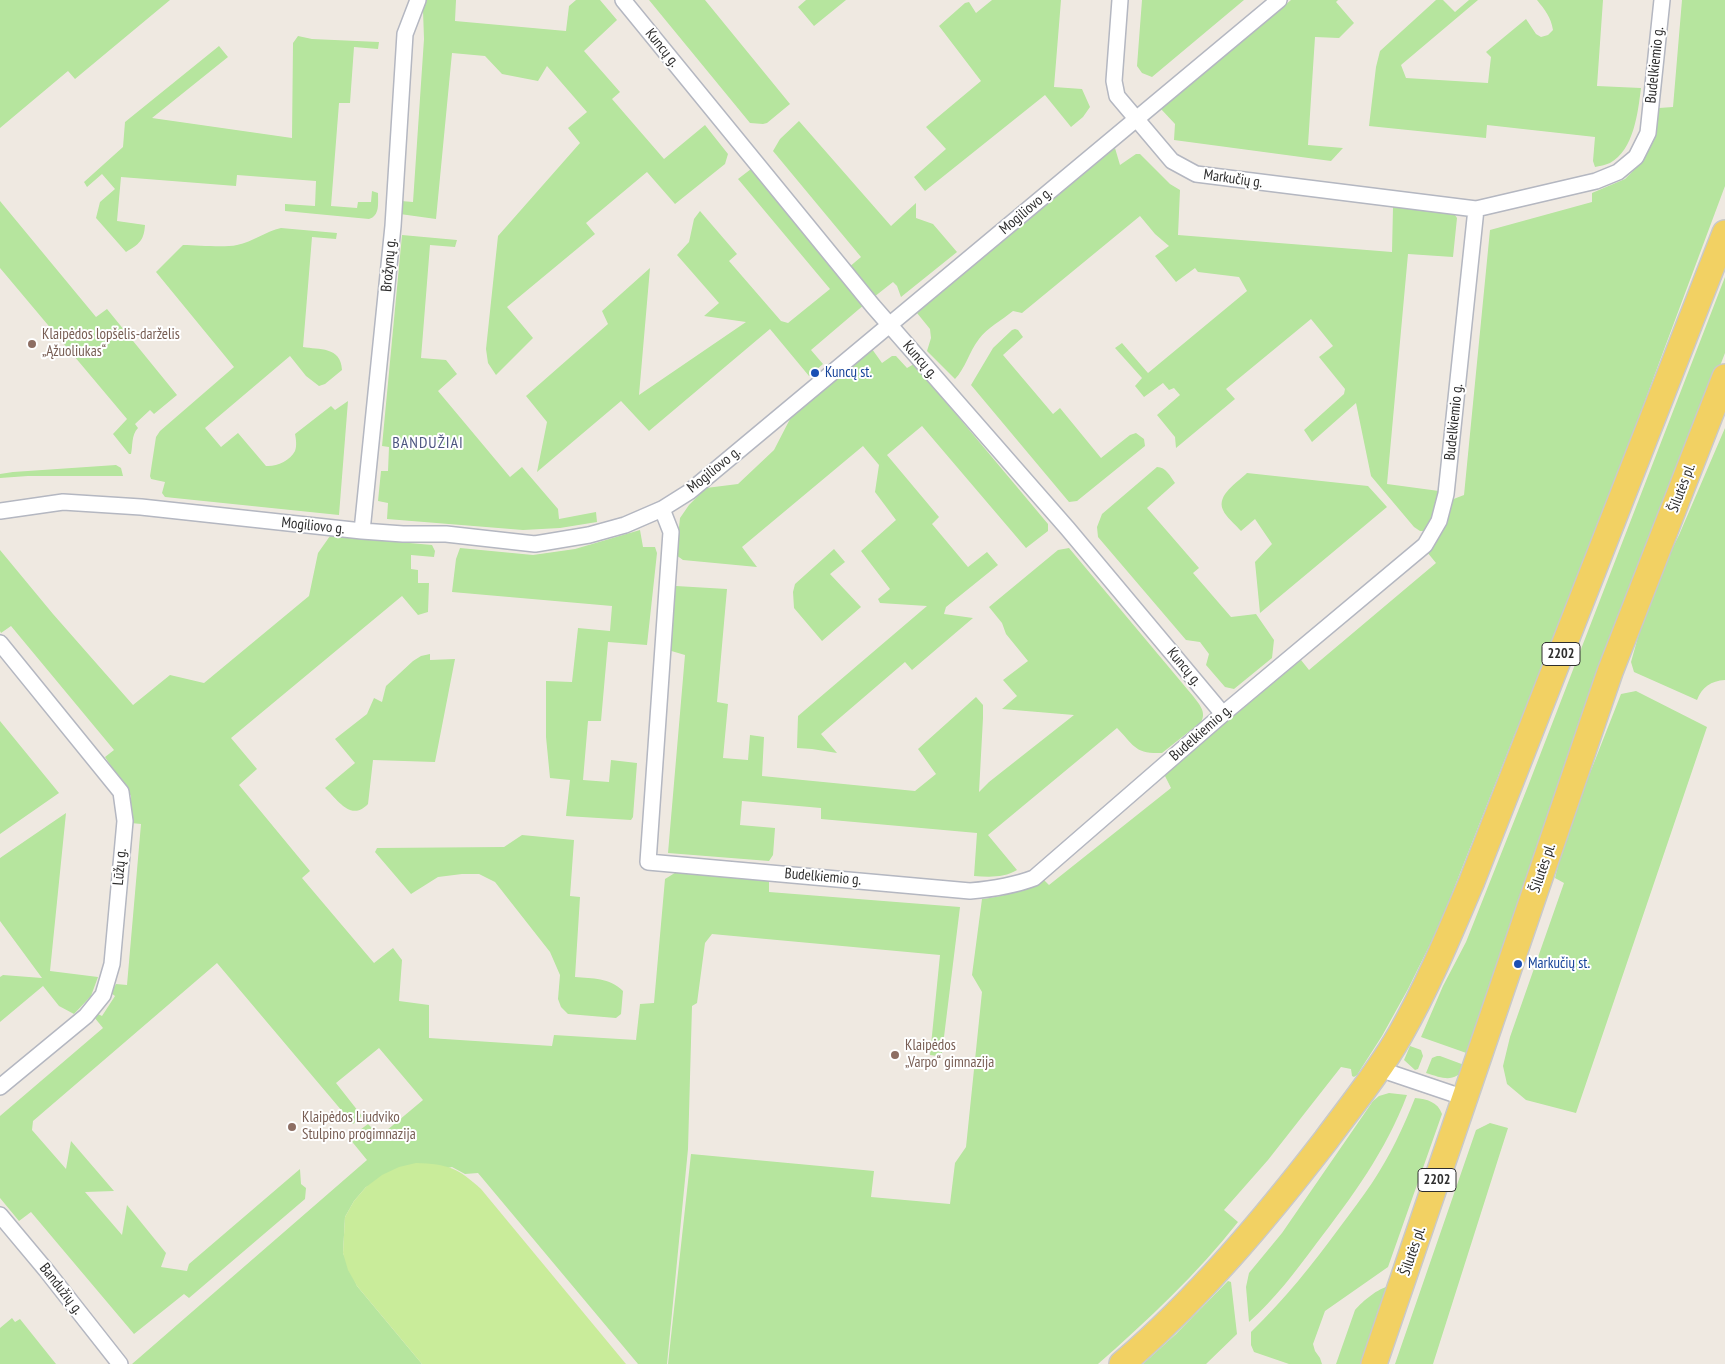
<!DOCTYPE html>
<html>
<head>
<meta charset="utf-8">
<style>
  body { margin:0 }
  canvas { display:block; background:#efe9e1 }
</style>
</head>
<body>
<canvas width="1725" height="1364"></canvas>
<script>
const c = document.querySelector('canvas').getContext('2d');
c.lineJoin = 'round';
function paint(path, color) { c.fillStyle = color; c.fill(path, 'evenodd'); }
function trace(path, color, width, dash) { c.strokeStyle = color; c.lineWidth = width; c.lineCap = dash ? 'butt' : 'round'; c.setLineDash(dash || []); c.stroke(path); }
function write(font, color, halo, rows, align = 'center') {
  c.font = font + ' "PT Sans Narrow",sans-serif'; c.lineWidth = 4; c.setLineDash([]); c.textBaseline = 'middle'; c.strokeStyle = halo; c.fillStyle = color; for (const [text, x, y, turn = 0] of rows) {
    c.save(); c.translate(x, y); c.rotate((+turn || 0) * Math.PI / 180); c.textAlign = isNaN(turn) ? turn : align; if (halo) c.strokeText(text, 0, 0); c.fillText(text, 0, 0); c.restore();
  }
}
const green = new Path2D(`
  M 0,0 L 170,0 L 75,79 L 68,71 L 0,128 Z
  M 427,0 L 456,0 L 455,21 L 566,31 L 569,6 L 576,0 L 600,0 L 617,20 L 584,51 L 620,92 L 612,99 L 664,159 L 705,125 L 728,154 L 725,164 L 675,204 L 647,172 L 586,223 L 595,234 L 507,307 L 533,338 L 496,375 L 488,363 L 486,349 L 498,236 L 580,143 L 568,128 L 587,112 L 547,66 L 538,81 L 502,74 L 485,56 L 452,53 L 436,219 L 400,214 L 401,201 L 413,202 L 424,39 L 423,10 Z
  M 649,0 L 705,0 L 790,104 L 767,123 L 763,124 L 750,123 Z
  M 806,0 L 846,0 L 814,26 L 798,7 Z
  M 992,0 L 1061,0 L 1054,87 L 1082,89 L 1090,107 L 1083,117 L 1071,127 L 1045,95 L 925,191 L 914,177 L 946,149 L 926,127 L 981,81 L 939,26 L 965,3 L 969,2 L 976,13 Z
  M 1142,0 L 1244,0 L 1152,77 L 1142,73 L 1137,66 Z
  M 1291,0 L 1338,0 L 1336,2 L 1354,23 L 1339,38 L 1315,37 L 1308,145 L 1343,148 L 1331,161 L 1174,140 L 1175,124 L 1161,109 Z
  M 1436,0 L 1443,0 L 1455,12 L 1469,0 L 1478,0 L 1401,65 L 1406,78 L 1488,83 L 1491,57 L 1486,52 L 1526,19 L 1536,34 L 1541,37 L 1548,35 L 1553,30 C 1551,17 1545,10 1537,0 L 1603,0 L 1597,86 L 1641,88 C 1638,112 1634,150 1610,163 C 1606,165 1599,166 1595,167 L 1593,161 L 1595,137 L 1487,125 L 1486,138 L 1369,126 L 1376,67 L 1380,51 Z
  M 1682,0 L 1725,0 L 1725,186 L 1561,626 L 1514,736 L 1440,924 L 1408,989 L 1382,1036 L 1357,1075 L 1354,1077 L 1352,1076 L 1351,1069 L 1341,1067 L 1268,1160 L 1224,1210 L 1238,1222 C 1197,1274 1148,1320 1098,1364 L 668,1364 L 691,1154 L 874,1171 L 871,1197 L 950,1204 L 955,1163 L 966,1147 L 982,992 L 972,975 L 982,899 C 1008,896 1019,891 1042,878 L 1049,885 L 1171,788 L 1164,774 L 1301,660 L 1309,670 L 1436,563 L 1427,552 L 1451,500 L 1464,495 L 1490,230 L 1592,202 L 1592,193 L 1625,179 L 1638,166 L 1654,139 L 1659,108 L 1673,107 Z
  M 298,36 L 312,39 L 379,42 L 378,49 L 354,47 L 350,103 L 339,103 L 331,206 L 357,208 L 358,202 L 371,202 L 372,191 L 378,193 C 378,203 380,216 369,219 L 285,211 L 285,204 L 315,206 L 316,181 L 237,175 L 236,186 L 121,177 L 117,221 L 145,225 C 144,241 139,244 126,252 L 96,218 L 100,202 L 115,189 L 102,174 L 87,187 L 84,182 L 123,147 L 125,122 L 219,46 L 228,57 L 152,118 L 292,138 L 293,43 Z
  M 799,121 L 891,226 L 916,203 L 916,218 L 933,224 L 957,252 L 901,297 L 897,286 L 893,282 L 874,297 L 848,268 L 861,257 L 773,151 L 780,139 Z
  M 1115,148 L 1120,165 L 1136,154 L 1140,154 L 1170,184 L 1180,190 L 1178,235 L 1392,252 L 1393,207 L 1453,212 L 1457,218 L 1453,257 L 1408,254 L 1387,484 L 1439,491 L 1434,515 L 1428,531 L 1420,531 L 1414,527 L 1371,476 L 1356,403 L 1312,442 L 1304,430 L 1344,394 L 1345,389 L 1319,357 L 1333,346 L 1311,319 L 1226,389 L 1235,399 L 1176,448 L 1175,437 L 1157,415 L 1180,395 L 1174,388 L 1169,390 L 1163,383 L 1144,397 L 1135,386 L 1142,378 L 1115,348 L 1122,343 L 1148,373 L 1247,291 L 1239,277 L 1198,272 L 1195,268 L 1176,282 L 1155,256 L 1169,246 L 1155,234 L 1140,216 L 1022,313 L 1013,311 C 1002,320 987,328 979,339 C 969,352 965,369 955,379 L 927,351 L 931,338 L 930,329 L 917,313 Z
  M 751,169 L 865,304 L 811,350 L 823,364 L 809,376 L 770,329 L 649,431 L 621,401 L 537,472 L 547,422 L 526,396 L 608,324 L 602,311 L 650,268 L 639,395 L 746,322 L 704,316 L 719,303 L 677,255 L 689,242 L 694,219 L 700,211 L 737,254 L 729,261 L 781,321 L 788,323 L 830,289 L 738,179 Z
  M 0,201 L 96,317 L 107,309 L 177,395 L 154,414 L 150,410 L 135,424 L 138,428 C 131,435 133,446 131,454 L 129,454 L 113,434 L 127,419 L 0,268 Z
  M 281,228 L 337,233 L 336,239 L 312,237 L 303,347 C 319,350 341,346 342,370 L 325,384 L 319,386 L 306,376 L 290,356 L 205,428 L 221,447 L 238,433 L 266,466 C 276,467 290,461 295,451 C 297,446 296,439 295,434 L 331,406 L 335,410 L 348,401 L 339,515 L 165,497 L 162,493 L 165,482 L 151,479 L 150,476 L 156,437 L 160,431 L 234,367 L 156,272 L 183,245 C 198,245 223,248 237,245 C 253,242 266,231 281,228 Z
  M 402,235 L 457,240 L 455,247 L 430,245 L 421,358 L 446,360 L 457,374 L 438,391 L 510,477 L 522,467 L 558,509 L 559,519 L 596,512 L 597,522 L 560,528 L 523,530 L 387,519 L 388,503 L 378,501 L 381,471 L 388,471 L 389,447 L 382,446 Z
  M 1725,277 L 1725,353 L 1651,544 L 1472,1055 L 1421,1037 L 1443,986 L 1466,942 L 1528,786 Z
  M 1015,329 L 1018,330 L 1023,337 L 1003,355 L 1053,414 L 1060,408 L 1101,458 L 1130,435 L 1136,433 L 1144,439 L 1145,446 L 1077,501 L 1069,502 L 971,385 L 993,348 L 1012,330 Z
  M 872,349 L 882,363 L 892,356 L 896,356 L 907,368 L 914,364 L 1048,524 L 1048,531 L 1026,548 L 922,426 L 887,455 L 939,517 L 932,524 L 968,567 L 987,552 L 998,565 L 946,607 L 944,614 L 973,618 L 912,670 L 905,662 L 821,734 L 837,753 L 812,749 L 797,748 L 798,716 L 927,606 L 880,603 L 878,599 L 890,589 L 861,551 L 896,520 L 875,492 L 879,465 L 863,446 L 742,547 L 757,567 L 683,560 L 676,555 L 680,518 L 689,505 L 706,488 L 738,484 L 774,450 L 790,419 Z
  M 1725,428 L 1725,680 C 1711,681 1702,687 1697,700 L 1634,672 L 1631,662 L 1651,591 L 1679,535 Z
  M 116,465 L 121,468 L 123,476 L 28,476 L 0,478 L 0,474 L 13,472 Z
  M 1157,467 C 1166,467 1170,476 1175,483 L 1147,508 L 1199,568 L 1193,573 L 1231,617 L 1256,614 L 1274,640 L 1272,658 L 1234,689 L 1225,687 L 1206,665 L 1209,654 L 1200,642 L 1186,640 L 1098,537 L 1097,527 L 1102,514 Z
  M 1247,473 L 1368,486 L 1387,507 L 1260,613 L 1255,562 L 1272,544 L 1255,519 L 1241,531 C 1235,524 1226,517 1223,510 C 1216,495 1238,482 1247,473 Z
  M 640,530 L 643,547 L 655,547 L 657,553 L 647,645 L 608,642 L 601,721 L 588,721 L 583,780 L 609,782 L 611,760 L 637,763 L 633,817 L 631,820 L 566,816 L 570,780 L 550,778 L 546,737 L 546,681 L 572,682 L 578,628 L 610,631 L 612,606 L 452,592 L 456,559 L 460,548 L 533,555 L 575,549 Z
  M 330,536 L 432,545 L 435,551 L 434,557 L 411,555 L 411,569 L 418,570 L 418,583 L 429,583 L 428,612 L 418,615 L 402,596 L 231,738 L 257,769 L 239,785 L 310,871 L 302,878 L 374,963 L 393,948 L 402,960 L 399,1001 L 429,1005 L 429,1038 L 552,1046 L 554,1035 L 636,1040 L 640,1004 L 654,1003 L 665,879 L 678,871 L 769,880 L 769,892 L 960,907 L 942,1053 L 937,1056 L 930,1055 L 940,955 L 712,934 L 705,943 L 697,1003 L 692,1006 L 688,1149 L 667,1364 L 638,1364 L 478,1173 L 465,1174 L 452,1167 L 366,1187 L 354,1201 L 345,1217 L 343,1253 L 357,1286 L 422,1364 L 132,1364 L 367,1160 L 349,1138 L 368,1124 L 380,1136 L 423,1100 L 379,1048 L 336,1083 L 362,1116 L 353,1124 L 217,963 L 33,1121 L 32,1130 L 66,1169 L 71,1141 L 114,1191 L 85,1192 L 122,1235 L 127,1205 L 166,1253 L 161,1267 L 187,1271 L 189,1264 L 300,1169 L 301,1184 L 306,1188 L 305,1199 L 189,1298 L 184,1294 L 134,1334 L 31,1212 L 19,1221 L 0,1198 L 0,1116 L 103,1028 L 94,1017 L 98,1014 L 102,1016 L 115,996 L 111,993 L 116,984 L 127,985 L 141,824 L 131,823 L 131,796 L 105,757 L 114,750 L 11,626 L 1,633 L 0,631 L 0,550 L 53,614 L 133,705 L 170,675 L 204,683 L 309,596 L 318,553 Z
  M 1069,548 L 1193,696 C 1199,704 1207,712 1201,722 L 1162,753 C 1134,754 1134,745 1117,728 L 988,835 L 1017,870 C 1004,878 989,877 974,876 L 977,833 L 821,819 L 821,808 L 742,801 L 740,825 L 775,828 L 773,855 L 769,861 L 668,853 L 685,655 L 668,650 L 673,588 L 676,586 L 727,589 L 717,702 L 728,704 L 723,758 L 748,760 L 750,735 L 764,737 L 762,776 L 915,791 L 936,774 L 918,749 L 976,697 L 983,705 L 983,718 L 979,792 L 989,782 L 1074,715 L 1002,709 L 1017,696 L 1003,680 L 1028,661 L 1006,634 L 1002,623 L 989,607 L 1058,550 Z
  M 834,549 L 845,562 L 830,574 L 861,607 L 822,641 L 794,608 L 793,592 L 795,584 Z
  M 430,654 L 430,660 L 455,659 L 435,762 L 373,760 L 368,804 C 351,822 338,800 325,788 L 355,763 L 335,739 L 367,714 L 374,698 L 382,702 L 386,686 L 413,661 L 421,656 Z
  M 1636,691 L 1707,727 L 1576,1113 L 1526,1100 L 1507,1084 L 1503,1066 L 1510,1037 L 1564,883 L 1555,878 L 1566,834 L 1621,694 Z
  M 0,721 L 59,793 L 0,834 Z
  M 66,813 L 50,971 L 98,977 L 91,996 L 74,1014 L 59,1006 L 43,986 L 0,1022 L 0,977 L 3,975 L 42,978 L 0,921 L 0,858 Z
  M 522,835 L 574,840 L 570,896 L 580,897 L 575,977 C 593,979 609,977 623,991 L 621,1014 L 616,1018 L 568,1014 L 561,1007 L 558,999 L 560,975 L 550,952 L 495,882 L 479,874 L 462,874 L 438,877 L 411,894 L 375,852 L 377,848 L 504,847 Z
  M 1410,1046 L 1421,1050 L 1423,1056 L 1418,1069 L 1415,1070 L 1404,1060 Z
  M 1437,1056 L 1440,1056 L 1467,1066 C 1454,1083 1445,1079 1426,1073 L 1432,1058 Z
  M 1389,1093 L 1407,1095 C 1386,1151 1352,1197 1316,1244 C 1295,1272 1275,1299 1249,1322 L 1246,1287 L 1249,1273 L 1282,1233 L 1373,1101 L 1379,1096 Z
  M 1415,1098 C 1427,1099 1438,1102 1442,1114 L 1388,1267 L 1325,1311 L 1313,1344 L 1315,1351 L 1320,1358 L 1322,1364 L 1289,1364 L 1254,1352 L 1251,1345 L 1251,1332 C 1284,1300 1313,1264 1340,1227 C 1351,1212 1362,1198 1372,1183 C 1390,1156 1403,1128 1415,1098 Z
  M 1490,1123 L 1508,1128 L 1433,1364 L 1395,1364 L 1476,1130 Z
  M 1228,1281 L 1231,1282 L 1237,1334 L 1206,1364 L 1143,1364 L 1176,1334 Z
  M 1390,1286 L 1366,1364 L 1336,1364 L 1355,1310 C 1363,1301 1378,1288 1390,1286 Z
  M 12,1318 L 15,1322 L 20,1319 L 56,1364 L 0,1364 L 0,1328 Z`);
const pitch = new Path2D(`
  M 416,1163 C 448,1164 458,1168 481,1189 L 626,1364 L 422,1364 L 357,1286 L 348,1270 L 343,1253 L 345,1217 L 354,1201 L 366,1187 L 382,1175 L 399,1167 Z`);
const minor = new Path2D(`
  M 623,0 L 873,306 L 1068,529 L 1223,714
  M 1120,0 L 1114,81 L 1117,96 L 1172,161 L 1196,174 L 1476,209 L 1596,181 L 1618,172 L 1636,157 L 1648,133 L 1662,0
  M 662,509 L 671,532 L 648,862 L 970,891 C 993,889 1013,886 1034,878 L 1223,714 L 1425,545 L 1439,521 L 1446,494 L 1476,209
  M 0,511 L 63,502 L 141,507 L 362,531 L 403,534 L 446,534 L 535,544 L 589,535 L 625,525 L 662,509 L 689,492 L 1279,0
  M 362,531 L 393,226 L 405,34 L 418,0
  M 0,643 L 121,792 L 125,821 L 112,964 L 103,995 L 86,1016 L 0,1087
  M 1379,1067 L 1391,1073 L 1465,1098
  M 0,1215 L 46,1270 L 120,1364`);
const primary = new Path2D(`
  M 1122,1364 C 1198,1299 1265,1219 1326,1140 C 1351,1106 1379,1072 1400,1035 C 1428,986 1450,933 1472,881 L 1725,233
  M 1374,1364 L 1610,672 L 1725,377`);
const markers = [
  [32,344,5,"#8d6e63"],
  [815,373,5,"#1a4fb4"],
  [1518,964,5,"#1a4fb4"],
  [895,1055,5,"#8d6e63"],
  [292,1127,5,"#8d6e63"]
];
const shields = [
  [1561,654,38],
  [1437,1180,38]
];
const shieldNames = [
  ["2202",1561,654],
  ["2202",1437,1180]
];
const streetNames = [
  ["Kuncų g.",662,48,51],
  ["Budelkiemio g.",1655,65,-84],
  ["Markučių g.",1233,179,8],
  ["Mogiliovo g.",1026,211,-40],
  ["Brožynų g.",389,265,-85],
  ["Kuncų g.",920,360,49],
  ["Budelkiemio g.",1454,422,-84],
  ["Mogiliovo g.",714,470,-39],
  ["Šilutės pl.",1682,488,-69],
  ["Mogiliovo g.",313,526,6],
  ["Kuncų g.",1184,667,50],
  ["Budelkiemio g.",1201,733,-41],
  ["Lūžų g.",120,867,-85],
  ["Šilutės pl.",1543,868,-71],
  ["Budelkiemio g.",823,877,5],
  ["Šilutės pl.",1413,1251,-71],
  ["Bandužių g.",61,1289,52]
];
const educationNames = [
  ["Klaipėdos lopšelis-darželis",42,335],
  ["„Ąžuoliukas“",42,352],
  ["Klaipėdos",905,1046],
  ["„Varpo“ gimnazija",905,1063],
  ["Klaipėdos Liudviko",302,1118],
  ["Stulpino progimnazija",302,1135]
];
const transitNames = [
  ["Kuncų st.",825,373],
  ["Markučių st.",1528,964]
];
const neighbourhoodNames = [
  ["BANDUŽIAI",428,443]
];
paint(green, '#b6e59e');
paint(pitch, '#c9ec9a');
trace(minor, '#b4b7c1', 18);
trace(primary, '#c9c9c9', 28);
trace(minor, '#fff', 15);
trace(primary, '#f2d163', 25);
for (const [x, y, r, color] of markers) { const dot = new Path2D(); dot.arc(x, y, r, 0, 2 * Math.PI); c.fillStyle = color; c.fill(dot); trace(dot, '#fff', 2); }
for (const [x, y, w] of shields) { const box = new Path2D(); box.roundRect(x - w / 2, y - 11.5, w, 23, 4); c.fillStyle = '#fff'; c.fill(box); trace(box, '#2e2e2e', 1); }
write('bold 14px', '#2e2e2e', null, shieldNames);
write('15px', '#2e2e2e', '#fff', streetNames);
write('15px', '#785e54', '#fff', educationNames, 'left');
write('15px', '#164399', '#fff', transitNames, 'left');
c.letterSpacing = '1px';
write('16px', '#4d5680', '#fff', neighbourhoodNames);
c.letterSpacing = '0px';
</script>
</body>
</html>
